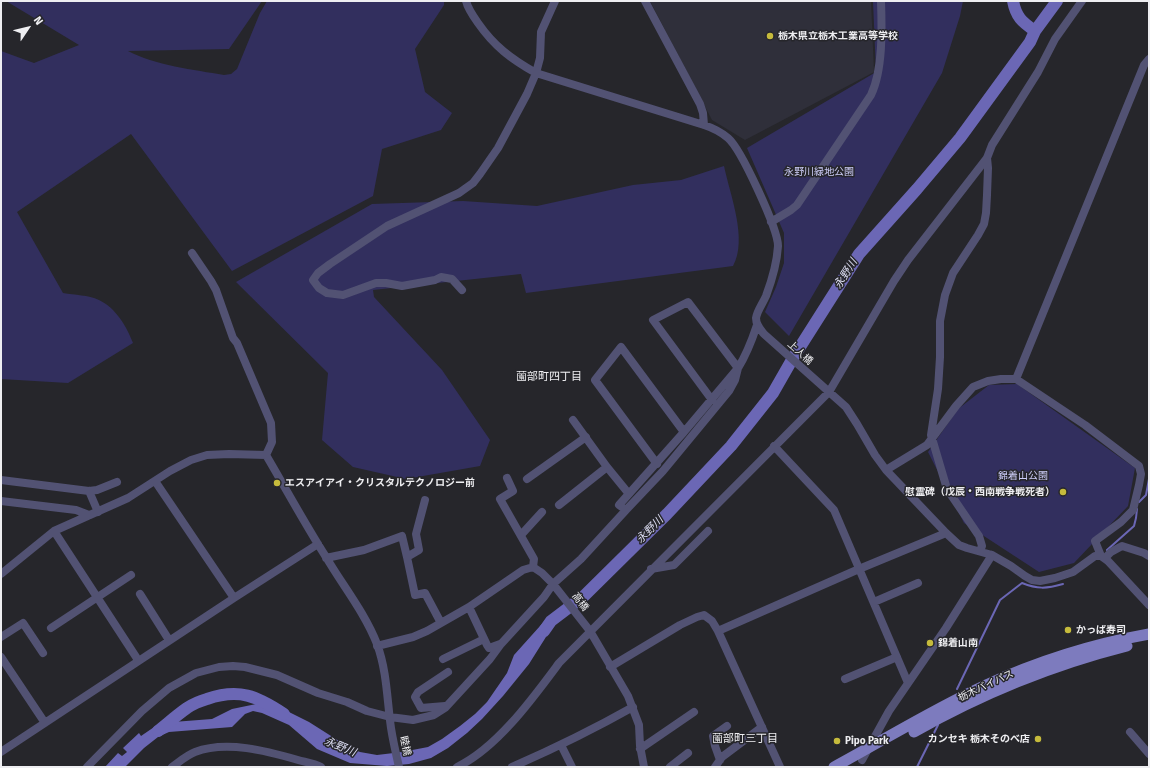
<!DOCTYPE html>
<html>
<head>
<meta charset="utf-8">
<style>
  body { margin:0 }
  #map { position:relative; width:1150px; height:768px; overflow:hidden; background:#26262b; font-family:"Fira Sans",sans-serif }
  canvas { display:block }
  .frame { position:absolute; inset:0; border:2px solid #eeeef1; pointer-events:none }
  .north { position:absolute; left:8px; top:8px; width:40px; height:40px; -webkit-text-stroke:3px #26262b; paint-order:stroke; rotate:55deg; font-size:11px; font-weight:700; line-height:16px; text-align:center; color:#eeeef1 }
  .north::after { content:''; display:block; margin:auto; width:14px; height:18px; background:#eeeef1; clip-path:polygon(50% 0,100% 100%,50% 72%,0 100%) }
</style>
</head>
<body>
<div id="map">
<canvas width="1150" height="768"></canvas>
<div class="frame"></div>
<div class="north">N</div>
</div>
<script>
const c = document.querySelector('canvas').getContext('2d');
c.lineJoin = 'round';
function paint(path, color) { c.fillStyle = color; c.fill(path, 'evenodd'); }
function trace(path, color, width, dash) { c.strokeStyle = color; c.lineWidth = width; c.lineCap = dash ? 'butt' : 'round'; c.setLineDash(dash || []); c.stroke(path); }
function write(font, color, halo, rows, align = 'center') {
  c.font = font + ' "Fira Sans","Noto Sans JP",sans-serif'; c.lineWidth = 3; c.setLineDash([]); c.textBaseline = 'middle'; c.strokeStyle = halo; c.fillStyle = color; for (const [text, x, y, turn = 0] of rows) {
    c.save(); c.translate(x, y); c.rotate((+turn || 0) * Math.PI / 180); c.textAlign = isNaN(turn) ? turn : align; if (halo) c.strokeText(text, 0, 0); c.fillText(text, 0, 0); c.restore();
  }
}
const built = new Path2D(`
  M 650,1 L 871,1 L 874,72 L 745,140 L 712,120 Z`);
const green = new Path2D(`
  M 6,1 L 262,1 L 229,49 L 128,51 C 154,65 195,70 224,75 L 231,74 L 237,69 L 260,13 L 267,1 L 444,1 L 444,5 L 415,49 L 425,92 L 452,113 L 441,130 L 382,149 L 373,196 L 232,271 L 131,134 L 17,212 L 63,293 C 75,295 88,295 99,300 C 116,308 127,327 133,343 L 68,383 L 1,379 L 1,51 L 34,63 L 79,45 Z
  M 873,1 L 963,1 L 960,16 L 942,73 L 789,336 L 765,312 L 776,287 L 784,263 L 784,233 L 747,148 L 876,72 Z
  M 724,166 C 730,195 748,239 733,266 L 526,293 L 521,274 L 373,290 L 374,297 L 442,370 L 490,440 L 480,466 L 406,479 L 353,467 L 322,440 L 328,373 L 236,282 L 372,204 L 463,201 L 537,206 L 633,185 L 681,180 Z
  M 1017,384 L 1135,468 L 1128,506 L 1074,563 L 1039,572 L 964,523 L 928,452 L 958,409 L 989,385 Z`);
const water = new Path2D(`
  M 549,616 L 556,621 L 529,664 L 503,696 L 482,719 L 467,733 L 448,748 L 431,758 L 409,764 L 387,766 L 350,763 L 317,749 L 289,725 L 262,713 L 253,711 L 245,714 L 232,727 L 169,732 L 158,737 L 144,748 L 125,767 L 105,767 L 118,753 L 122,756 L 127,752 L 123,748 L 139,733 L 141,736 L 160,723 L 212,719 L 232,709 L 261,703 L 283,709 L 309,722 L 350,748 L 360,752 L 377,755 L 402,752 L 428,747 L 442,739 L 460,726 L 475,714 L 487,702 L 507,673 L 514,655 Z`);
const stream = new Path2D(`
  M 1139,502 L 1146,495 L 1149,479
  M 1107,550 L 1134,526 L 1136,518 L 1137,509
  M 957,689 L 1000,600 L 1022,583 C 1037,589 1046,589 1063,584
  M 917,767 L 938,725`);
const river = new Path2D(`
  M 1013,1 C 1016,17 1022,22 1035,31
  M 544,631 L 551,621 L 584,596 L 667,514 L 731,446 L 773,393 L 793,358 L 859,254 L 917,189 L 960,138 L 1030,42 L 1035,31 L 1057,1
  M 158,731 C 168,723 177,715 187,708 C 193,704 200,701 207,699 C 239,688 257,696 284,714`);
const minor = new Path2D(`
  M 466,1 C 468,9 473,16 478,23 C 494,46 511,59 536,73 L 704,125 C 713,128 721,132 728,138 C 741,149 778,229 778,246 C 777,262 772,280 766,296 C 763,303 757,311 756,318 C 756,325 760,329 764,334 L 846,407 L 857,424 L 875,455 L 886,470 L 946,533 L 959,545 L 967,548 L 992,555 L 1011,566 L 1025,576 L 1032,580 L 1040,581 L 1055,578 L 1073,572 L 1095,556 L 1101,556
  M 645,1 L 700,104 L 703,113 L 704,125
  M 771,222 L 791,210 L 797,205 L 871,95 C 883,70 882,29 881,1
  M 192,253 L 211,281 L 216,290 L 233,338 L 237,343 L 271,423 L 272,442 L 266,455
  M 462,290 L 452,279 L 441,277 L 435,280 L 402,286 L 386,283 L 376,283 L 343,295 L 327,293 L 319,288 L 313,280 L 318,273 L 330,264 L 387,226 L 459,193 L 473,183 L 480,174 L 498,148 L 527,94 L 536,73 L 540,58 L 541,32 L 555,1
  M 1016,379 L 1144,65 L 1149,59
  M 573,420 L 607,467
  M 774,446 L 834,510 L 908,683
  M 266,455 C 286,489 305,524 326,557 C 343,586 365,613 377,644 C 387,671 387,700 391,728 C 393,741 396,754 399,767
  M 657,464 L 595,380 L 621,347 L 684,432
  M 886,470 L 927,445 L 956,406 L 973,387 L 988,381 L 1001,379 L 1016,379 L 1085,425 L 1139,466 L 1141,474 L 1139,485 L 1133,510 L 1121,522 L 1095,541 L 1101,556 L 1108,561 L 1149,605
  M 507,478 L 513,491 L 500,499 L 534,559 L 533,567
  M 527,479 L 586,437
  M 1,480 L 89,491 L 97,490 L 117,482
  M 155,481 L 234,598
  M 89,491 L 98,512
  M 1,501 L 76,510 L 89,515
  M 559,505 L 607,467 L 629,494
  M 626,510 L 663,471 L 729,391 L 735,380 L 738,368 L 688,302 L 653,320 L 712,400
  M 54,531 L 138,660
  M 521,535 L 542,512
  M 980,551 L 982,546 L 979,536 L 947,489 L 931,435 L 938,389 L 940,357 L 940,321 L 945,295 L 953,273 L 978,235 L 984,224 L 986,213 L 987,195 L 988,168 L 987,158
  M 407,557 L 415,595 L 425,593 L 441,623
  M 326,558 L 364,550 L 402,536 L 407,557 L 419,550 L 416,534 L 425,500
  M 1105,558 L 1111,552 L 1122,546 L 1144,553 L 1149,556
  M 651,569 L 674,565 L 708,531
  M 1,574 L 54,531 L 128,498 L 170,471 L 191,460 L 207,455 L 229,454 L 266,455
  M 140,594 L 169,640
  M 874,602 L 918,583
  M 469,607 L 487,645 L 489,648 L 500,644
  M 51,628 L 131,575
  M 718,631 L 859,569 L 946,533
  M 1,637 L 23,623 L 43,653
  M 377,646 L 413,637 L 427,631 L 469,607 L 523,570 L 533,567 L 542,573 L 553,584 L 590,631 L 628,696 L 639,725 L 640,746 L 644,767
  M 1,657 L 45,723
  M 443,659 L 484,639
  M 610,667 L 680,625 L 697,617 L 704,615 L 712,621 L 718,631 L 780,767
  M 845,679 L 897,657
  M 445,706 L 421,708 L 415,697 L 418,692 L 448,672
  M 1130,732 L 1149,754
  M 561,745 L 572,767
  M 640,749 L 694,712
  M 1,752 L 234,598 L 318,544
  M 720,760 L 715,746 L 713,736 L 727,726
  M 862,760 L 889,711 L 946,628 L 992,555
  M 87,767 L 142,711 L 169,688 L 196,673 L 219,667 L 233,666 L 245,667 L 277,675 L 318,693 L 347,702 L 367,711 L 390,717 L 413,720 L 434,715 L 445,708 L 490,659 L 501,644 L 544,597 L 553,584 L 581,559 L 626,510 L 619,505 L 684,432 L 738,368 C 747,354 752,340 757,325
  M 172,767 C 179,762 187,755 195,752 C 226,740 267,751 298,760 C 305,762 314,763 321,767
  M 457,767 C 497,748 533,698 559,663 L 829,392 L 894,281 L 908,260 L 987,158 L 992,145 L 1038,72 L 1055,39 L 1082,1
  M 512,767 C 553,749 594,729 633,707
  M 670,767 L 688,753
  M 715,767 L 722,757 L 762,727`);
const major = new Path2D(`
  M 914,732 C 981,694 1052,665 1127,646
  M 834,767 C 884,740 932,710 984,686 C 1036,662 1093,644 1149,634`);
const markers = [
  [770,36,4,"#c6bb3c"],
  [277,483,4,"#c6bb3c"],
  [1063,492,4,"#c6bb3c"],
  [1068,630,4,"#c6bb3c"],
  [930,643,4,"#c6bb3c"],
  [1038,739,4,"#c6bb3c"],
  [837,741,4,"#c6bb3c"]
];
const poiNames = [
  ["栃木県立栃木工業高等学校",778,36],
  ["エスアイアイ・クリスタルテクノロジー前",285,483],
  ["慰霊碑（戊辰・西南戦争戦死者）",1055,492,"right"],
  ["かっぱ寿司",1076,630],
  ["錦着山南",938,643],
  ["カンセキ 栃木そのべ店",1030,739,"right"],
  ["Pipo Park",845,741]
];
const parkNames = [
  ["永野川緑地公園",819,172],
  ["錦着山公園",1023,476]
];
const streetNames = [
  ["上人橋",800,353,42],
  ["高橋",580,602,52],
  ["栃木バイパス",986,686,-25],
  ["睦橋",405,746,78]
];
const waterNames = [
  ["永野川",846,274,-58],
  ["永野川",650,530,-45],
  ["永野川",340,747,22]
];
const neighbourhoodNames = [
  ["薗部町四丁目",549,377],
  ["薗部町三丁目",745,739]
];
paint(built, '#2f2f3a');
paint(green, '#322f5e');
paint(water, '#6b67b5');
trace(stream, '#6b67b5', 2);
trace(river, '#6b67b5', 12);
trace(minor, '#525273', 8);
trace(major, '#7d7bbe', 11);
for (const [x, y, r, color] of markers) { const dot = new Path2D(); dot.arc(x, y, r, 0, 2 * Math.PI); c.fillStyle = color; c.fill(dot); trace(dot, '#26262b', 1.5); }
write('bold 10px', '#eeeef1', '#26262b', poiNames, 'left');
write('10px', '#cdcdf8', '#26262b', parkNames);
write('10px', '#eeeef1', '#26262b', streetNames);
write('italic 11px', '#dcddf2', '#26262b', waterNames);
write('11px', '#eeeef1', '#26262b', neighbourhoodNames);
</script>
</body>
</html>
